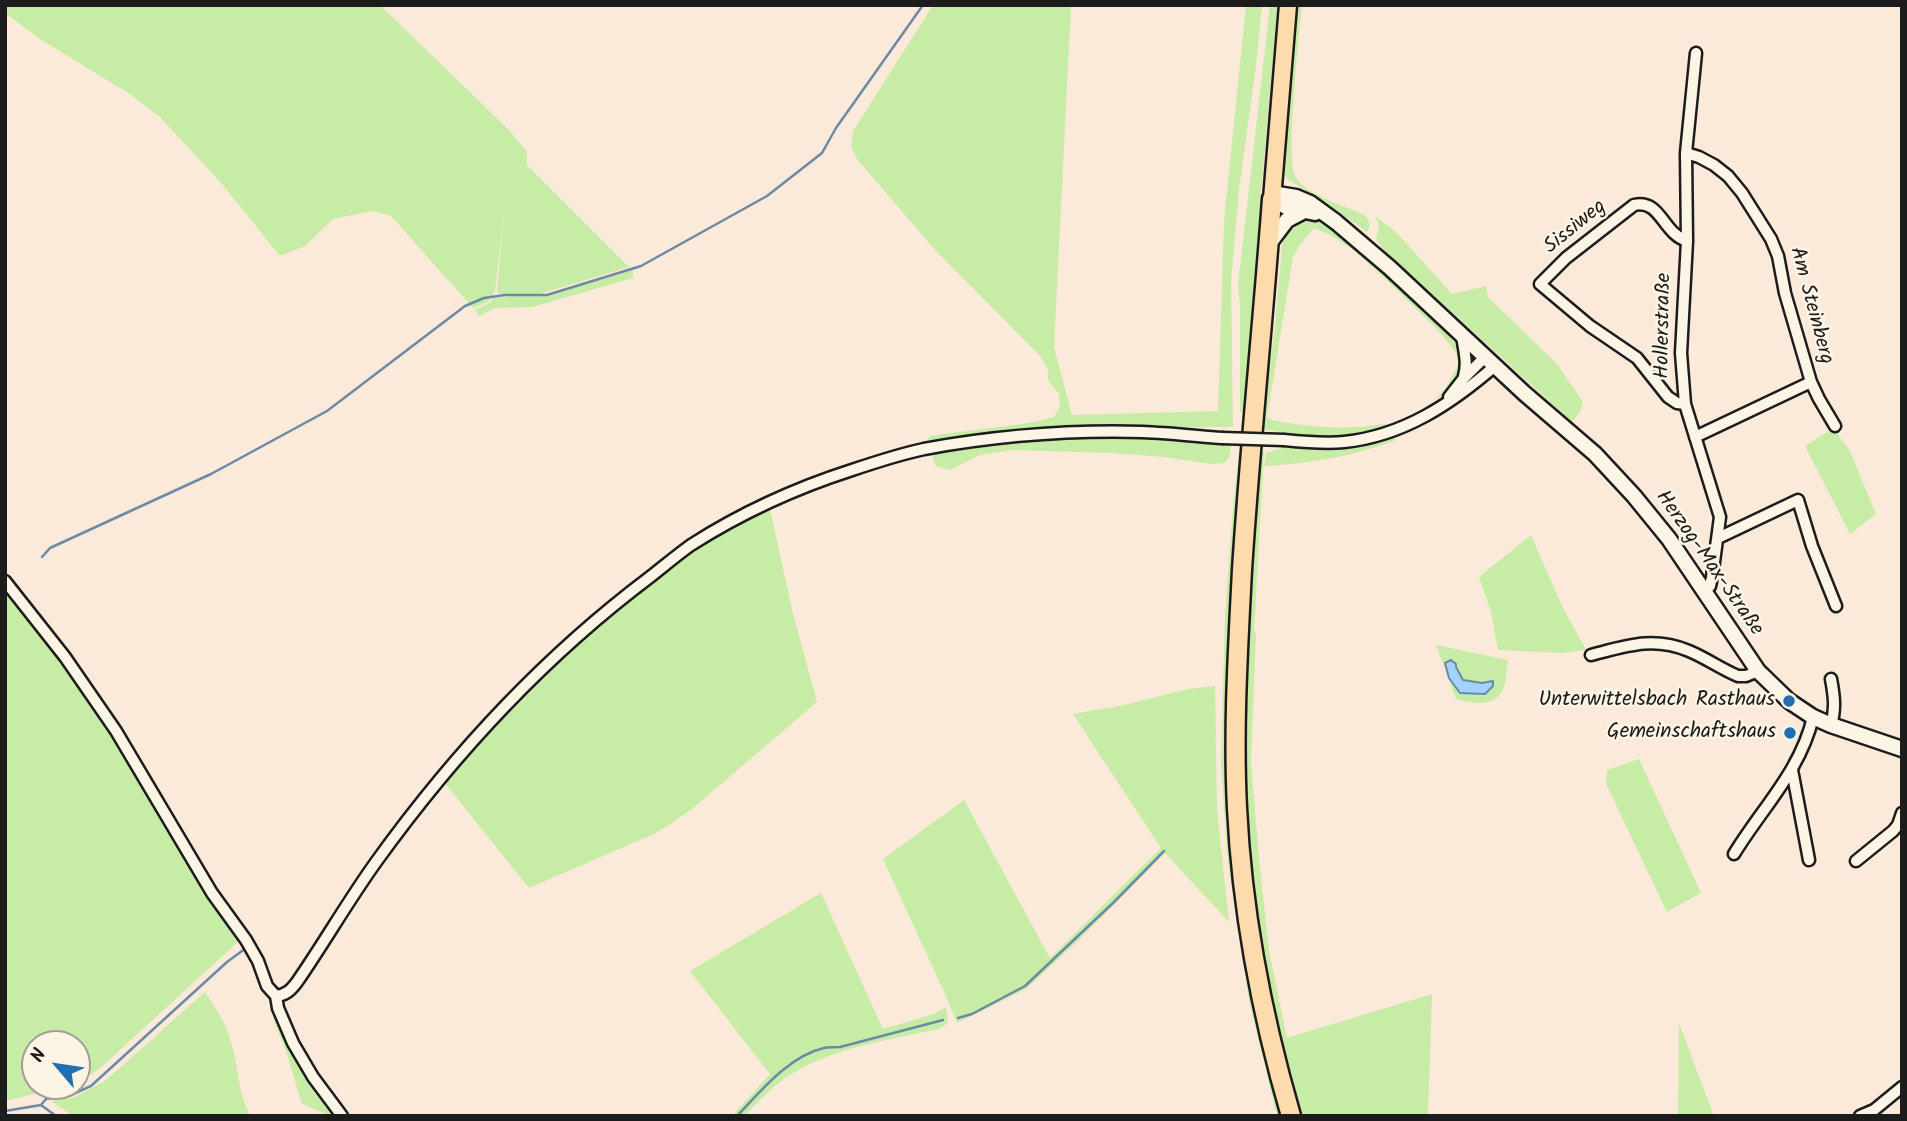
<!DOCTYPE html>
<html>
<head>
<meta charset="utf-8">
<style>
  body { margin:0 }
  #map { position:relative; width:1907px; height:1121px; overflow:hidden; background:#fbe9da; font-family:Kalam,sans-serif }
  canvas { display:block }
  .frame { position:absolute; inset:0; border:7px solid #1c1c1c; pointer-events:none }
  .north { position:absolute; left:21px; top:1030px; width:70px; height:70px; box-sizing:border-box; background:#fcf5e5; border:2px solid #a29e95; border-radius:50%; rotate:299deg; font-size:19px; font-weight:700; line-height:28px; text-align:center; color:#1c1c1c }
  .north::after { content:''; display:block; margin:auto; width:24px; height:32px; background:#1f6fb2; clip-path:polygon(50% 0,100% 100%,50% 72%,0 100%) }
</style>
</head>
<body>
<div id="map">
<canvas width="1907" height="1121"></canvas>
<div class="frame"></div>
<div class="north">N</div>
</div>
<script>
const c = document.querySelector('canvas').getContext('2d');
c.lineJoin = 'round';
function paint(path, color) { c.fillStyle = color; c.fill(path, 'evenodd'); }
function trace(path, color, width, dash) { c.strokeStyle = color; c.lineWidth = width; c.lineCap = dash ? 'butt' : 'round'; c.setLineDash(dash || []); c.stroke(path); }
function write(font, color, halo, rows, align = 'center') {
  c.font = font + ' Kalam,sans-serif'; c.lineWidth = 5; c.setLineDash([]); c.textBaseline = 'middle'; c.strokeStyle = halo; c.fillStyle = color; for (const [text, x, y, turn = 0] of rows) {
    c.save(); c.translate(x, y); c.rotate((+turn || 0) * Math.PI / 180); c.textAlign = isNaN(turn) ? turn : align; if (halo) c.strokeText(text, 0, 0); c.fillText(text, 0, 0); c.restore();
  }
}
const green = new Path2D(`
  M 5,5 L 380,5 L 510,131 L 527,152 L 527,165 L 629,267 L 536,295 L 548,295 L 633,270 L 633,278 L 533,307 L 495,308 L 479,316 L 475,310 L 491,302 L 493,298 L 508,297 L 497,292 L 504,213 L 495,291 L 488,302 L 473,308 L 391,216 L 373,211 L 333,219 L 305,246 L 280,256 L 222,184 L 160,117 L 130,94 L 43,41 L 5,13 Z
  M 933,5 L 1071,5 L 1054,347 L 1072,415 L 1218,411 L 1224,221 L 1246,5 L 1262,5 L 1256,66 L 1239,190 L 1231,281 L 1233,427 L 1045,428 L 996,432 L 936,441 L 927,440 L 930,436 C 971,429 1014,428 1054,417 L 1060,406 L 1059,394 L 1048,380 L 1048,370 L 1041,357 L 937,252 L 857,159 L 851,147 L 853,131 Z
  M 1270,5 L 1278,5 L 1261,191 L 1246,417 L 1240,411 L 1240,305 L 1238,285 Z
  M 1297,5 L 1302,5 C 1299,33 1285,161 1296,178 C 1306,193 1337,204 1353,210 C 1357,212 1364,214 1367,218 C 1371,223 1370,227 1367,232 L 1319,198 L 1287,179 L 1283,170 L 1283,149 Z
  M 1297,216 L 1318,217 L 1334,226 C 1360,249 1455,328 1462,357 C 1466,375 1448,391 1435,400 L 1447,386 L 1459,363 L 1455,351 L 1436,328 L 1375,269 L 1352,249 L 1332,236 L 1314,228 L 1299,246 L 1293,257 L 1267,417 L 1272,420 C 1313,428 1343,430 1385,424 L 1387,429 L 1344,437 L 1318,438 L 1262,429 L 1261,412 L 1268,382 L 1275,325 L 1283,237 Z
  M 1375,216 L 1397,233 L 1452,294 L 1486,286 L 1488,297 L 1557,364 L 1583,402 L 1580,412 L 1572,422 L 1383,249 L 1376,239 L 1379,225 Z
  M 1833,428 L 1850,451 L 1876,514 L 1850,534 L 1805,446 Z
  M 1140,436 L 1227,443 L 1231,445 L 1229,458 L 1224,463 L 1211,464 L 1164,457 L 1111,453 L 1012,450 L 980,455 L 950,470 L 936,466 L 933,459 L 934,453 L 941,450 C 976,445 1012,439 1048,438 C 1079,437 1110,437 1140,436 Z
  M 1394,436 L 1396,440 C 1354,456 1310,464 1264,466 L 1266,453 L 1283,448 L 1344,447 Z
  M 1240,445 L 1243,446 L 1230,762 L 1286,1116 L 1277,1116 L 1249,1001 L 1228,862 L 1221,766 L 1225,616 L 1233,508 Z
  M 1258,451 L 1264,452 L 1254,632 L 1256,633 L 1251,762 L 1259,858 L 1269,951 L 1287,1038 L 1432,994 L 1428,1116 L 1299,1116 C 1277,1032 1259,947 1249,860 C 1234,724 1249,587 1258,451 Z
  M 770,509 L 793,614 L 817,702 L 692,809 L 672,823 L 654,834 L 529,888 L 444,782 L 520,700 L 584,637 L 635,595 L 694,551 L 735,524 Z
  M 1531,535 L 1561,604 L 1586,650 L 1562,653 L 1498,650 L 1491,612 L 1479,577 Z
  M 5,587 L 55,647 L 112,734 L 239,941 L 98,1070 L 77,1082 L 77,1044 L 35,1044 L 35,1086 L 71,1086 L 59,1092 L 34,1094 L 5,1101 Z
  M 1436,645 L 1508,660 C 1506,668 1507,676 1505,683 C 1499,709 1475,704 1456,699 Z
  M 1215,686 L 1217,811 L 1229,922 L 1165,853 L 1081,938 L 1026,989 L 957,1023 L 945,994 L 883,859 L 964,800 L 1050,958 L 1161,848 L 1073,714 L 1124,705 L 1188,689 Z
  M 1639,759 L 1701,893 L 1667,912 L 1606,784 L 1607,770 Z
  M 821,893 L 883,1029 L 934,1014 L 946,1007 L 948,1023 L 939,1029 C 888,1040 828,1048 784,1079 C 769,1090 757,1103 744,1116 L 732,1116 L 770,1074 L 690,971 Z
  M 205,992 C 218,1012 226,1023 232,1046 C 239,1069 238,1096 251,1116 L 73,1116 L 51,1101 L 75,1097 L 105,1081 Z
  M 276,1013 L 337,1116 L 331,1116 L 302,1104 L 286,1051 L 273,1019 Z
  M 1679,1023 L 1713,1114 L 1714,1116 L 1678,1116 Z`);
const water = new Path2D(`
  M 1451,660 L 1456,664 L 1456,667 L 1463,680 L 1482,683 L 1493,681 L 1493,686 L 1485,694 L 1460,693 L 1449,678 L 1445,663 Z`);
const stream = new Path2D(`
  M 42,557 L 50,548 L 211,474 L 327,411 L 465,306 L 484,298 L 505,295 L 547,295 L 641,266 L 767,196 L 822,153 L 836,128 L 923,5
  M 958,1018 L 972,1014 L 1025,986 L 1114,902 L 1164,851
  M 41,1105 L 46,1099 L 71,1095 L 91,1086 L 227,962 L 246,948
  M 5,1111 L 41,1105 L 56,1116
  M 737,1116 C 761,1091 789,1056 824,1048 C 829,1047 835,1047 840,1047 L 943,1020`);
const street = new Path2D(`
  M 1696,53 L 1686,153 L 1687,241 L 1681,353 L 1685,404 L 1720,517 L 1712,577 L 1710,586 L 1705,591
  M 1686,153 L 1699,157 L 1714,165 L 1728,176 L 1742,193 L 1771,239 L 1778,256 L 1785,293 L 1811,382 L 1819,399 L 1835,426
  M 1462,336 C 1464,350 1468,363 1464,376
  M 1449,397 L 1463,379 L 1485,357
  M 1685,404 L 1677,403 L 1668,397 L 1637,358 L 1590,326 L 1540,284 L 1566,258 L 1634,205 C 1661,199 1662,233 1687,241
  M 1695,437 L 1811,382
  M 1284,440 C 1304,442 1324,444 1344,442 C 1403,436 1451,404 1495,366
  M 1718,538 L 1798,500 L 1812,546 L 1836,606
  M 5,581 L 65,657 L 116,731 L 212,893 L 246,940 L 258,961 L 267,986 L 276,996 L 278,1008 L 293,1043 L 313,1077 L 342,1116
  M 1591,655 C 1626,646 1653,636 1689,651 C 1706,658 1721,669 1738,676 L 1746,676 L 1758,671
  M 1831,679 C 1834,695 1836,709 1831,725
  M 1792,770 L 1809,860
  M 1734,854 C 1762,808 1801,770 1813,717
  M 1856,861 L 1893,831 L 1898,825 L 1902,813
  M 276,996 C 286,995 291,990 297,982 C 324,943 348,901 376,862 C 453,755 545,656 650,577 C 664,566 677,555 691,545 C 741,513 796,488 852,470 C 876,462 900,454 924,449 C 995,436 1069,430 1142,432 C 1169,433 1196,436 1222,438
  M 1860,1116 L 1874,1110 L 1902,1087`);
const secondary = new Path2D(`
  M 1272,193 L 1296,197 L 1310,203 L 1336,222 L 1390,268 L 1524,393 L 1595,454 L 1634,496 L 1669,539 L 1758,671 L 1789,701 L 1813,717 L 1831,725 L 1902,749
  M 1272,199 L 1286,207 L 1315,213
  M 1268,245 L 1287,220 L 1306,210`);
const primary = new Path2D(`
  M 1272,199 L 1288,5`);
const highway = new Path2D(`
  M 1272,199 C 1263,323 1250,446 1242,570 C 1238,649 1233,728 1237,808 C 1242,912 1262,1016 1291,1116`);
const streetBridge = new Path2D(`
  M 1222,438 L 1284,440`);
const markers = [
  [1789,701,7,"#1f6fb2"],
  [1790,733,7,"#1f6fb2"]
];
const streetNames = [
  ["Sissiweg",1576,228,-39],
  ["Am Steinberg",1810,306,75],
  ["Hollerstraße",1665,326,-89],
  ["Herzog-Max-Straße",1708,564,55]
];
const poiNames = [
  ["Unterwittelsbach Rasthaus",1775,701],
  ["Gemeinschaftshaus",1776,733]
];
paint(green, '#c7eca5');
paint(water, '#a2d3ff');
trace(water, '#6c8aa4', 2);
trace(stream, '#6c8aa4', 2.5);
trace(street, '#1c1c1c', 15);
trace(secondary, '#1c1c1c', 19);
trace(primary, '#1c1c1c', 21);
trace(highway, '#1c1c1c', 23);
trace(street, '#fcf5e5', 10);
trace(secondary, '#fcf5e5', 14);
trace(primary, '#fedbac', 16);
trace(highway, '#fedbac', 18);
trace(streetBridge, '#1c1c1c', 15, []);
trace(streetBridge, '#fcf5e5', 10);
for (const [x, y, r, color] of markers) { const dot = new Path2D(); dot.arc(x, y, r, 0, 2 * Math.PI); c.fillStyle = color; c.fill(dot); trace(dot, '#fcf5e5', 2.5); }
write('21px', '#1c1c1c', '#fcf5e5', streetNames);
write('21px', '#1c1c1c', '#fcf5e5', poiNames, 'right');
</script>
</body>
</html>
